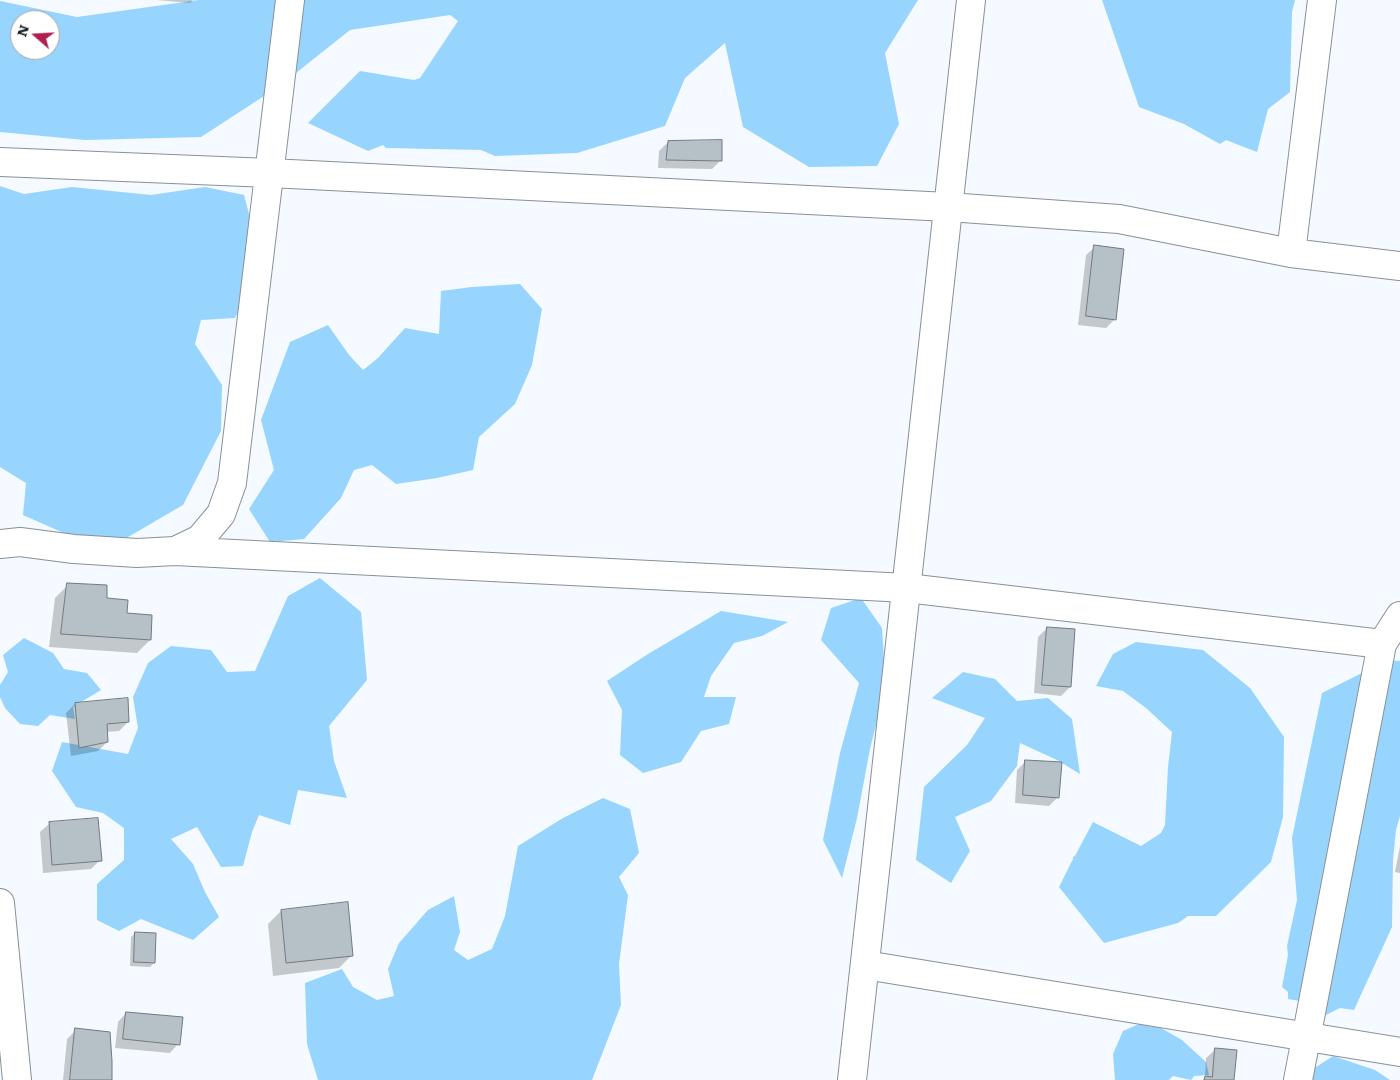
<!DOCTYPE html>
<html>
<head>
<meta charset="utf-8">
<style>
  body { margin:0 }
  #map { position:relative; width:1400px; height:1080px; overflow:hidden; background:#f4faff; font-family:Literata,serif }
  canvas { display:block }
  .north { position:absolute; left:10px; top:10px; width:50px; height:50px; box-sizing:border-box; background:#fff; border:1px solid #a3a5a6; border-radius:50%; rotate:289deg; font-size:14px; font-weight:700; line-height:20px; text-align:center; color:#1a1e20 }
  .north::after { content:''; display:block; margin:auto; width:18px; height:22px; background:#b01f52; clip-path:polygon(50% 0,100% 100%,50% 72%,0 100%) }
</style>
</head>
<body>
<div id="map">
<canvas width="1400" height="1080"></canvas>
<div class="north">N</div>
</div>
<script>
const c = document.querySelector('canvas').getContext('2d');
c.lineJoin = 'round';
function paint(path, color) { c.fillStyle = color; c.fill(path, 'evenodd'); }
function trace(path, color, width, dash) { c.strokeStyle = color; c.lineWidth = width; c.lineCap = dash ? 'butt' : 'round'; c.setLineDash(dash || []); c.stroke(path); }
const green = new Path2D(`
  M 199,0 L 918,0 L 885,53 L 899,124 L 877,166 L 809,167 L 743,127 L 725,43 L 685,78 L 665,126 L 577,153 L 495,156 L 481,150 L 386,148 L 383,145 L 368,151 L 308,123 L 360,71 L 414,80 L 420,78 L 458,21 L 450,15 L 350,30 L 281,85 L 201,137 L 85,140 L 0,132 L 0,1 L 77,17 ZM 20,20 L 50,20 L 50,50 L 20,50 Z
  M 1102,0 L 1295,0 L 1292,12 L 1290,92 L 1268,109 L 1257,152 L 1226,140 L 1220,144 L 1184,124 L 1139,107 Z
  M 0,186 L 24,194 L 72,187 L 151,195 L 205,187 L 244,195 L 256,240 L 245,257 L 258,273 L 235,318 L 201,320 L 195,344 L 222,385 L 221,431 L 183,505 L 123,540 L 75,538 L 23,515 L 26,483 L 0,467 Z
  M 520,284 L 542,309 L 532,365 L 515,404 L 479,437 L 473,470 L 437,478 L 396,484 L 372,465 L 354,470 L 341,498 L 304,539 L 270,542 L 249,509 L 274,470 L 261,420 L 290,342 L 328,325 L 349,355 L 363,370 L 378,358 L 405,328 L 439,334 L 441,291 L 472,287 Z
  M 320,578 L 361,612 L 367,680 L 329,726 L 334,761 L 347,798 L 298,790 L 290,825 L 259,815 L 252,832 L 243,866 L 221,867 L 197,827 L 171,839 L 193,864 L 205,892 L 219,917 L 193,940 L 141,919 L 119,931 L 97,920 L 97,884 L 124,860 L 124,828 L 103,813 L 76,807 L 52,771 L 62,742 L 128,754 L 138,728 L 133,697 L 148,663 L 171,646 L 211,650 L 227,672 L 255,671 L 288,596 Z
  M 861,598 L 882,628 L 884,660 L 883,697 L 870,749 L 857,818 L 842,878 L 823,840 L 840,753 L 859,683 L 821,640 L 831,608 Z
  M 721,611 L 788,622 L 762,636 L 734,643 L 711,676 L 704,697 L 736,697 L 729,724 L 701,731 L 681,762 L 643,773 L 620,755 L 622,710 L 607,681 L 648,654 Z
  M 24,638 L 53,653 L 64,669 L 87,673 L 101,690 L 73,707 L 75,719 L 50,715 L 38,726 L 20,724 L 5,708 L 0,697 L 0,685 L 8,672 L 3,655 Z
  M 1136,642 L 1203,650 L 1250,688 L 1284,737 L 1283,817 L 1271,862 L 1216,916 L 1188,916 L 1178,923 L 1104,943 L 1059,887 L 1073,859 L 1073,857 L 1075,856 L 1093,822 L 1141,846 L 1161,833 L 1165,825 L 1168,767 L 1172,732 L 1146,708 L 1123,691 L 1096,686 L 1113,654 Z
  M 1388,660 L 1400,661 L 1400,816 L 1396,830 L 1393,860 L 1392,927 L 1354,1010 L 1340,1008 L 1322,1017 L 1300,1001 L 1288,999 L 1288,992 L 1282,987 L 1288,955 L 1287,946 L 1297,900 L 1292,838 L 1322,693 Z
  M 963,672 L 995,679 L 1017,701 L 1048,698 L 1072,719 L 1080,774 L 1057,760 L 1020,743 L 1017,766 L 991,801 L 955,817 L 970,851 L 951,883 L 916,860 L 924,787 L 967,745 L 985,718 L 932,698 Z
  M 603,798 L 630,809 L 639,853 L 619,877 L 628,895 L 619,964 L 621,1005 L 592,1080 L 318,1080 L 307,1044 L 305,983 L 342,969 L 353,987 L 377,1000 L 394,996 L 388,969 L 399,943 L 428,910 L 454,896 L 460,932 L 454,950 L 468,960 L 492,949 L 505,916 L 518,846 L 563,818 Z
  M 1139,1024 L 1161,1028 L 1182,1040 L 1206,1062 L 1209,1075 L 1194,1076 L 1191,1080 L 1173,1076 L 1169,1080 L 1115,1080 L 1113,1054 L 1123,1031 Z
  M 1333,1056 L 1375,1070 L 1390,1080 L 1283,1080 L 1310,1071 Z`);
const shadow = new Path2D(`
  M 157,0 L 193,0 L 190,3 Z
  M 668,142 L 721,160 L 712,169 L 658,168 L 659,151 Z
  M 1095,247 L 1115,319 L 1106,328 L 1078,325 L 1086,255 Z
  M 68,585 L 106,599 L 126,614 L 150,640 L 137,653 L 49,647 L 55,598 Z
  M 1047,628 L 1070,687 L 1061,696 L 1034,693 L 1038,637 Z
  M 75,704 L 128,722 L 119,731 L 106,732 L 107,742 L 98,751 L 71,756 L 66,713 Z
  M 1026,761 L 1058,797 L 1049,806 L 1015,803 L 1017,770 Z
  M 49,824 L 100,860 L 91,869 L 43,873 L 40,832 Z
  M 1400,846 L 1400,873 L 1395,872 Z
  M 281,911 L 352,955 L 339,968 L 273,976 L 268,924 Z
  M 135,933 L 154,963 L 150,967 L 130,966 L 131,937 Z
  M 126,1013 L 178,1044 L 170,1053 L 115,1048 L 118,1022 Z
  M 76,1030 L 110,1080 L 63,1080 L 67,1039 Z
  M 1215,1050 L 1233,1080 L 1203,1080 L 1205,1078 L 1206,1058 Z`);
const building = new Path2D(`
  M 722,140 L 722,161 L 666,160 L 668,141 Z
  M 1094,245 L 1124,249 L 1116,320 L 1086,316 Z
  M 67,583 L 107,585 L 107,598 L 128,600 L 127,613 L 152,615 L 151,640 L 61,634 Z
  M 1047,627 L 1075,629 L 1071,687 L 1042,685 Z
  M 128,698 L 129,722 L 107,724 L 108,742 L 79,748 L 75,703 Z
  M 1025,760 L 1062,762 L 1059,798 L 1023,795 Z
  M 98,818 L 102,861 L 52,865 L 49,822 Z
  M 348,902 L 353,956 L 286,963 L 281,910 Z
  M 135,932 L 156,933 L 155,963 L 134,962 Z
  M 126,1012 L 183,1017 L 180,1045 L 123,1039 Z
  M 75,1028 L 110,1032 L 112,1061 L 112,1080 L 70,1080 Z
  M 1215,1048 L 1237,1050 L 1234,1080 L 1204,1080 L 1205,1076 L 1212,1077 Z`);
const street = new Path2D(`
  M 0,162 L 270,173 L 948,207 L 1119,219 L 1291,253 L 1400,266
  M 1291,253 L 1322,0
  M 0,544 L 20,542 L 74,549 L 137,553 L 175,551 L 200,539 L 221,514 L 232,483 L 290,0
  M 175,551 L 907,588 L 1382,644
  M 0,903 L 17,1080
  M 865,965 L 1400,1052
  M 1298,1080 L 1382,644 L 1400,616`);
const secondary = new Path2D(`
  M 852,1080 L 971,0`);
paint(green, '#97d5fe');
paint(shadow, '#0003');
paint(building, '#b6c0c7');
trace(building, '#717a81', 1);
trace(street, '#879197', 30);
trace(secondary, '#879197', 30);
trace(street, '#fff', 28);
trace(secondary, '#fff', 28);
</script>
</body>
</html>
